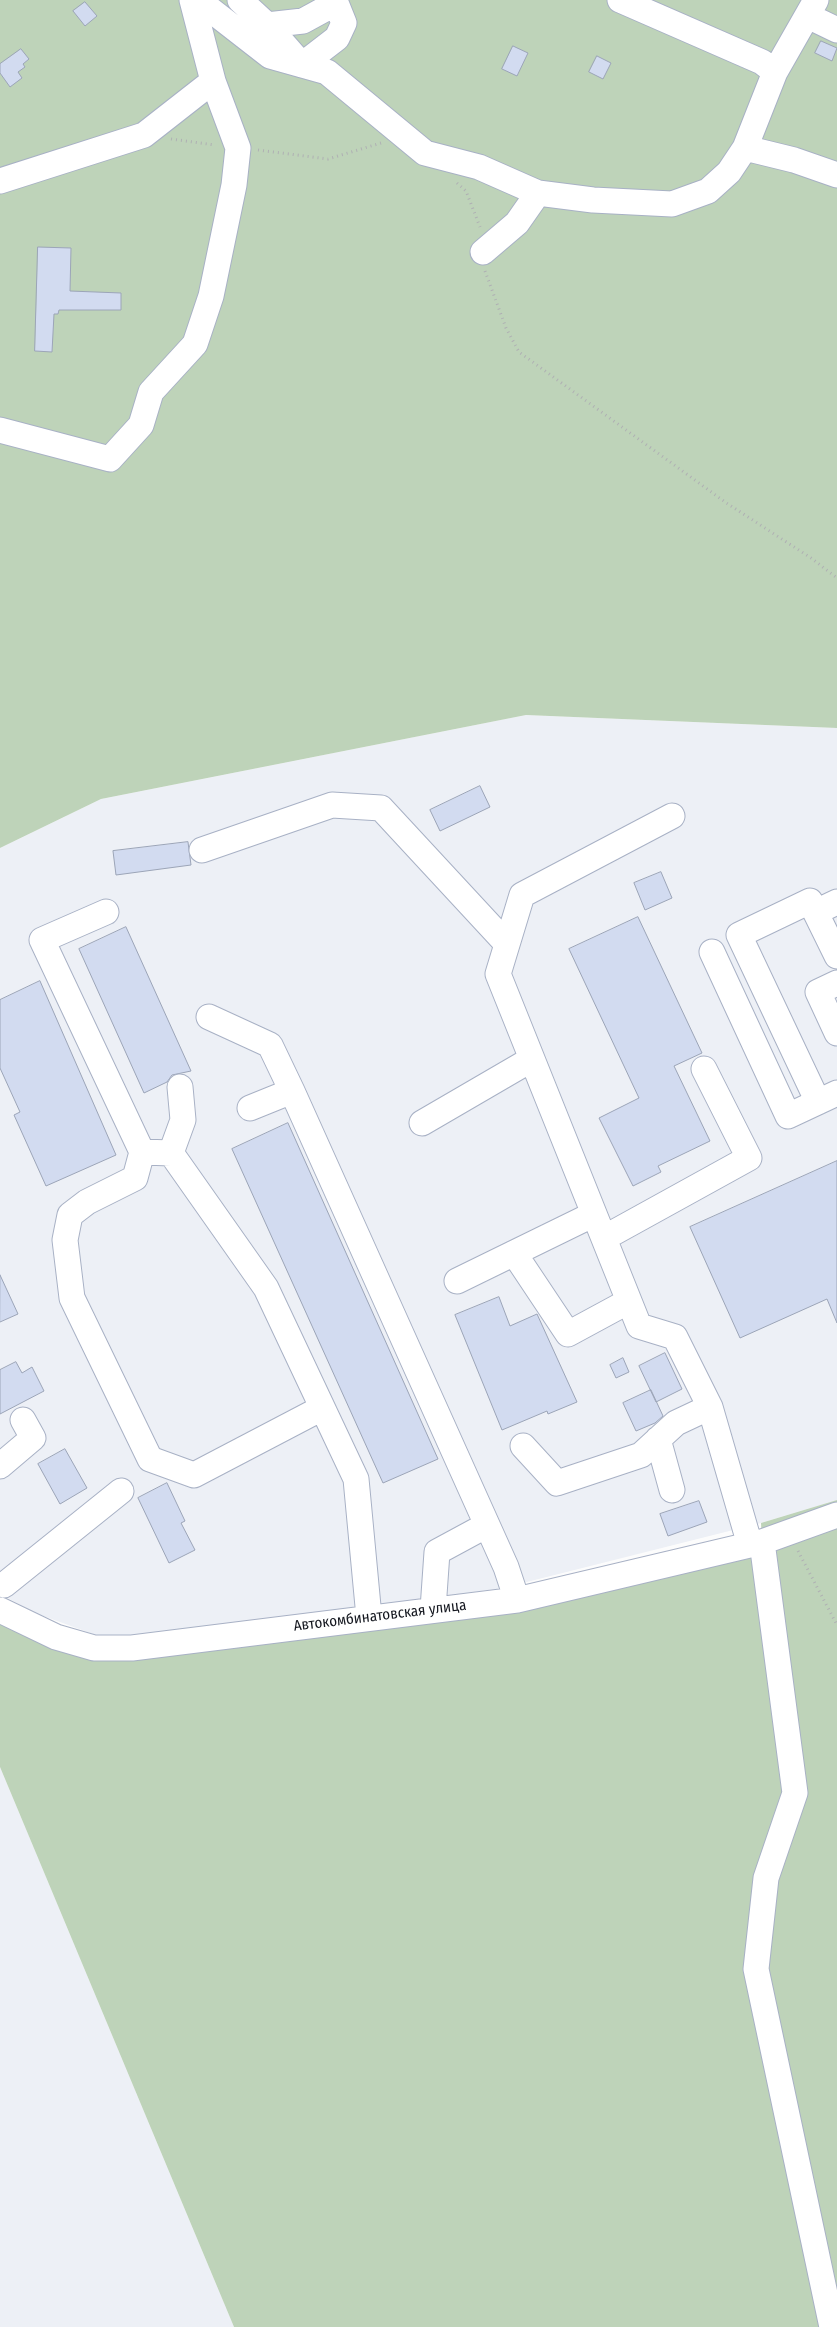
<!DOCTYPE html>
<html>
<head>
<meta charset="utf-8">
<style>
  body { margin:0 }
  canvas { display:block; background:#fcfcfc }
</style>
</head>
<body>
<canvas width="837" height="2327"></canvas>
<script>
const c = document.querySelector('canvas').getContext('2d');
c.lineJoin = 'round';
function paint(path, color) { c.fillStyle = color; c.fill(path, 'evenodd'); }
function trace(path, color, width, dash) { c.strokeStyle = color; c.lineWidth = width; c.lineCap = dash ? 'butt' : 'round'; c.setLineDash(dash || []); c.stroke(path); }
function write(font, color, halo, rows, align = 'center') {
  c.font = font + ' "Fira Sans Condensed",sans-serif'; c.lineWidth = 4; c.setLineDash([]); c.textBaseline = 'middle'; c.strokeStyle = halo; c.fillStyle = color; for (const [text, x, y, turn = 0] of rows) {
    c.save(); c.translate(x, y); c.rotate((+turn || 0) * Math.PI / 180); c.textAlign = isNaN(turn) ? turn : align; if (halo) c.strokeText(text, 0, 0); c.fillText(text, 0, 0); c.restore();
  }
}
const built = new Path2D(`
  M 526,715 L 837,728 L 837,1500 L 761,1523 L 503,1588 L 178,1633 L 101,1637 L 38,1614 L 0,1594 L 0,848 L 101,799 Z
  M 0,1767 L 234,2327 L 0,2327 Z`);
const green = new Path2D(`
  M 0,0 L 837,0 L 837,728 L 526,715 L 101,799 L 0,848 Z
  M 837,1500 L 837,2327 L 234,2327 L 0,1767 L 0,1610 L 94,1648 L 369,1617 L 762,1541 L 761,1523 Z`);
const building = new Path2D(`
  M 85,2 L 97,16 L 85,26 L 73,11 Z
  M 821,41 L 837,48 L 832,61 L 815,53 Z
  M 513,46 L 528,53 L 517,76 L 502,69 Z
  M 21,49 L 29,59 L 23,64 L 25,67 L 18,72 L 22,78 L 10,87 L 0,73 L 0,64 Z
  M 597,56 L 611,63 L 603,79 L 589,72 Z
  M 38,247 L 71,248 L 70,291 L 121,293 L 121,310 L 59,310 L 58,314 L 54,314 L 52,352 L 35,351 Z
  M 480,786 L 490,807 L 440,831 L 430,810 Z
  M 188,842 L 191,865 L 116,875 L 113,851 Z
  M 661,872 L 672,898 L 645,910 L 634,883 Z
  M 638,917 L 702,1053 L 674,1066 L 710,1141 L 658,1166 L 661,1172 L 633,1186 L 599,1118 L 639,1098 L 569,949 Z
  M 126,927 L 191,1071 L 172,1075 L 167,1082 L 144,1093 L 79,949 Z
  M 40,981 L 116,1155 L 46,1186 L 14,1115 L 20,1112 L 0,1068 L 0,1000 Z
  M 288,1123 L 438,1459 L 383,1483 L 232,1149 Z
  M 837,1161 L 837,1323 L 827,1299 L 740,1338 L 690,1227 Z
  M 0,1275 L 18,1314 L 0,1322 Z
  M 499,1297 L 510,1326 L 537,1314 L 577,1402 L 548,1414 L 547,1411 L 502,1430 L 455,1315 Z
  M 665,1353 L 682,1389 L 656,1402 L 639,1366 Z
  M 623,1358 L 629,1372 L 616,1378 L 610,1365 Z
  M 16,1362 L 22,1373 L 32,1367 L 44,1391 L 0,1414 L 0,1370 Z
  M 651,1390 L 663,1416 L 655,1423 L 636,1431 L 623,1403 Z
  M 65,1449 L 87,1488 L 60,1504 L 38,1464 Z
  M 167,1483 L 185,1521 L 181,1523 L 195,1550 L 169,1563 L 138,1498 Z
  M 699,1501 L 707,1522 L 668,1536 L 660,1514 Z`);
const path = new Path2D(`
  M 171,139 L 215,145
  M 258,150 L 328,159 L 381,143
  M 457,183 L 466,191 L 480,227
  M 485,271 L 506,328 L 519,352 L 725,502 L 811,558 L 837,578
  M 798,1551 L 837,1625`);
const minor = new Path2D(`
  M 198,0 L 270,56 L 327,72 L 425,153 L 479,167 L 538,193 L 593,200 L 672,204 L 708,191 L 729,172 L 745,148 L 775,72 L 816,0
  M 240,0 L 267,25 L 302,65 L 337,38 L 344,23 L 336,3 L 303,21 L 267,25
  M 620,0 L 762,62 L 775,72
  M 808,16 L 837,30
  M 745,148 L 794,160 L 837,175
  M 0,181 L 144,135 L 213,81 L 192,0
  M 483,252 L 517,223 L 538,193
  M 0,430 L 110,459 L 141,425 L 151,392 L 195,344 L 211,296 L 234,185 L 238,148 L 213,81
  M 672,816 L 522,895 L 498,974 L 639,1326 L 675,1337 L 710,1407 L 750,1545
  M 202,850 L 332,805 L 381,808 L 507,944
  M 106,912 L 42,940 L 142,1152 L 171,1153 L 266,1288 L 356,1479 L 369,1617
  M 816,912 L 837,902
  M 712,952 L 788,1116 L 837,1093
  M 837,983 L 818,992 L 837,1033
  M 209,1017 L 270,1045 L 292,1091 L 250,1108
  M 292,1091 L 506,1567 L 517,1600
  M 818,1102 L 739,935 L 810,901 L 837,956
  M 422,1123 L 532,1059
  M 142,1152 L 135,1178 L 87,1202 L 70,1215 L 65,1240 L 72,1298 L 150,1459 L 194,1475 L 322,1408
  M 171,1153 L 183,1120 L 180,1087
  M 604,1238 L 749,1158 L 704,1069
  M 514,1253 L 568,1334 L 629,1301
  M 457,1281 L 594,1214
  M 658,1439 L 672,1490
  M 523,1446 L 557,1483 L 641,1455 L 676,1423 L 710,1407
  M 0,1466 L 33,1438 L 23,1420
  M 762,1542 L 795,1793 L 766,1878 L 756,1969 L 832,2327
  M 4,1585 L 121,1491
  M 433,1609 L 437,1552 L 487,1525
  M 0,1610 L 56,1637 L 94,1648 L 132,1648 L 517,1600 L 762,1542 L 837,1515`);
const streetNames = [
  ["Автокомбинатовская улица",380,1616,-7]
];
paint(built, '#edf0f6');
paint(green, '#bed3b9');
paint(building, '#d2dbf0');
trace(building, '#9ca5b8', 1);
trace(minor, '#a8b1c5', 27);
trace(path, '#afb0b3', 3, [1, 4]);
trace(minor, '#fff', 25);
write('15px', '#14171f', '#fff', streetNames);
</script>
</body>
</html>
